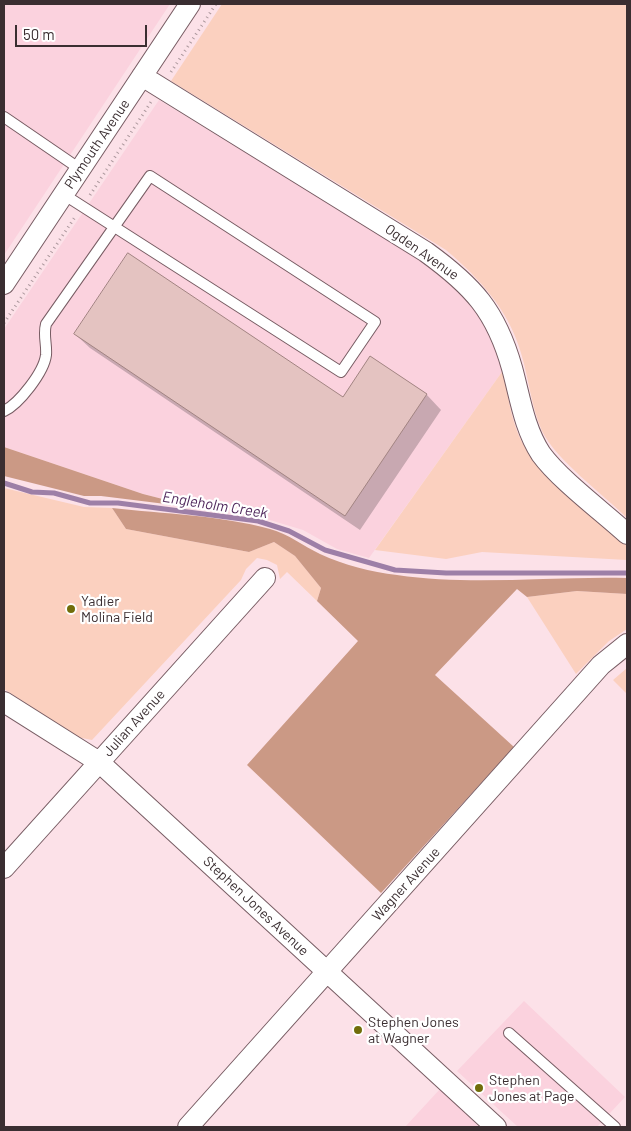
<!DOCTYPE html>
<html>
<head>
<meta charset="utf-8">
<style>
  body { margin:0 }
  #map { position:relative; width:631px; height:1131px; overflow:hidden; background:#fce1e8; font-family:Barlow,sans-serif }
  canvas { display:block }
  .frame { position:absolute; inset:0; border:5px solid #3a2e31; pointer-events:none }
  .scale { position:absolute; left:15px; top:25px; width:132px; height:22px; box-sizing:border-box; border:2px solid #3a2e31; border-top:0; padding-left:6px; font-size:15px; line-height:18px; white-space:nowrap; color:#3a2e31; -webkit-text-stroke:4px #fff; paint-order:stroke }
</style>
</head>
<body>
<div id="map">
<canvas width="631" height="1131"></canvas>
<div class="frame"></div>
<div class="scale">50 m</div>
</div>
<script>
const c = document.querySelector('canvas').getContext('2d');
c.lineJoin = 'round';
function paint(path, color) { c.fillStyle = color; c.fill(path, 'evenodd'); }
function trace(path, color, width, dash) { c.strokeStyle = color; c.lineWidth = width; c.lineCap = dash ? 'butt' : 'round'; c.setLineDash(dash || []); c.stroke(path); }
function write(font, color, halo, rows, align = 'center') {
  c.font = font + ' Barlow,sans-serif'; c.lineWidth = 4.5; c.setLineDash([]); c.textBaseline = 'middle'; c.strokeStyle = halo; c.fillStyle = color; for (const [text, x, y, turn = 0] of rows) {
    c.save(); c.translate(x, y); c.rotate((+turn || 0) * Math.PI / 180); c.textAlign = isNaN(turn) ? turn : align; if (halo) c.strokeText(text, 0, 0); c.fillText(text, 0, 0); c.restore();
  }
}
const built = new Path2D(`
  M 4,4 L 170,4 L 4,255 Z
  M 159,100 L 422,260 L 451,282 L 473,306 L 491,338 L 504,369 L 369,558 L 337,549 L 303,530 L 260,517 L 198,508 L 143,494 L 4,447 L 4,329 Z
  M 524,1001 L 625,1097 L 597,1127 L 518,1127 L 457,1071 Z
  M 440,1089 L 479,1127 L 405,1127 Z`);
const green = new Path2D(`
  M 222,4 L 627,4 L 627,518 C 604,495 555,459 542,431 C 531,406 529,379 521,353 C 509,310 479,278 446,250 L 171,81 Z
  M 504,369 C 507,392 510,414 519,436 C 537,476 593,515 626,545 L 627,560 L 482,552 L 446,559 L 375,550 Z
  M 4,488 L 84,507 L 112,508 L 126,529 L 249,552 L 274,542 L 295,556 L 321,588 L 317,601 L 287,572 L 280,579 L 277,565 L 267,560 L 257,558 L 246,569 L 241,580 L 92,740 L 77,737 L 4,689 Z
  M 577,591 L 627,594 L 627,629 L 609,641 L 576,674 L 527,597 Z
  M 627,668 L 627,694 L 613,680 Z`);
const forest = new Path2D(`
  M 4,447 L 143,494 L 198,508 L 101,496 L 84,496 L 4,476 Z
  M 112,508 C 164,514 219,515 270,529 C 289,534 303,546 320,554 C 344,565 371,572 397,575 C 472,586 551,576 627,578 L 627,594 L 577,591 L 527,597 L 517,589 L 435,675 L 514,747 L 381,893 L 247,765 L 358,641 L 317,601 L 321,588 L 295,556 L 274,542 L 249,552 L 126,529 Z`);
const shadow = new Path2D(`
  M 75,334 L 343,399 L 371,358 L 427,395 L 441,410 L 360,530 L 90,348 Z`);
const stream = new Path2D(`
  M 4,483 L 32,492 L 54,493 L 90,503 L 118,503 L 258,521 L 289,531 L 325,550 L 395,570 L 446,573 L 627,573`);
const building = new Path2D(`
  M 128,253 L 343,397 L 370,356 L 427,394 L 345,516 L 74,334 Z`);
const path = new Path2D(`
  M 171,72 L 216,4
  M 90,195 L 151,102
  M 4,323 L 75,217`);
const lane = new Path2D(`
  M 4,117 L 80,169
  M 4,411 C 19,404 44,372 46,355 C 47,344 43,335 46,324 L 150,176 L 375,322 L 341,372 L 63,194
  M 509,1033 L 615,1127`);
const street = new Path2D(`
  M 142,76 L 426,252 C 473,286 496,311 512,368 C 520,397 524,428 541,454 C 560,480 603,512 627,534
  M 4,284 L 190,4
  M 4,702 L 99,762 L 496,1127
  M 4,868 L 265,578
  M 188,1127 L 601,665 L 627,644`);
const markers = [
  [71,609,5,"#716d0a"],
  [358,1030,5,"#716d0a"],
  [479,1088,5,"#716d0a"]
];
const streetNames = [
  ["Plymouth Avenue",97,144,-56],
  ["Ogden Avenue",422,252,35],
  ["Julian Avenue",134,723,-48],
  ["Wagner Avenue",406,884,-48],
  ["Stephen Jones Avenue",256,906,43]
];
const poiNames = [
  ["Yadier",81,601],
  ["Molina Field",81,617],
  ["Stephen Jones",368,1022],
  ["at Wagner",368,1038],
  ["Stephen",489,1080],
  ["Jones at Page",489,1096]
];
const waterNames = [
  ["Engleholm Creek",215,505,9]
];
paint(built, '#fbd2de');
paint(green, '#fbd0bf');
paint(forest, '#cb9985');
paint(shadow, '#0003');
trace(stream, '#9d7fa7', 5);
paint(building, '#e4c3c1');
trace(building, '#a28482', 1);
trace(lane, '#775c63', 12);
trace(street, '#775c63', 22);
trace(path, '#ac989d', 3, [1, 4]);
trace(lane, '#fff', 10);
trace(street, '#fff', 20);
for (const [x, y, r, color] of markers) { const dot = new Path2D(); dot.arc(x, y, r, 0, 2 * Math.PI); c.fillStyle = color; c.fill(dot); trace(dot, '#fff', 2); }
write('14px', '#3a2e31', '#fff', streetNames);
write('14px', '#3a2e31', '#fff', poiNames, 'left');
write('italic 15px', '#50295d', '#fff', waterNames);
</script>
</body>
</html>
